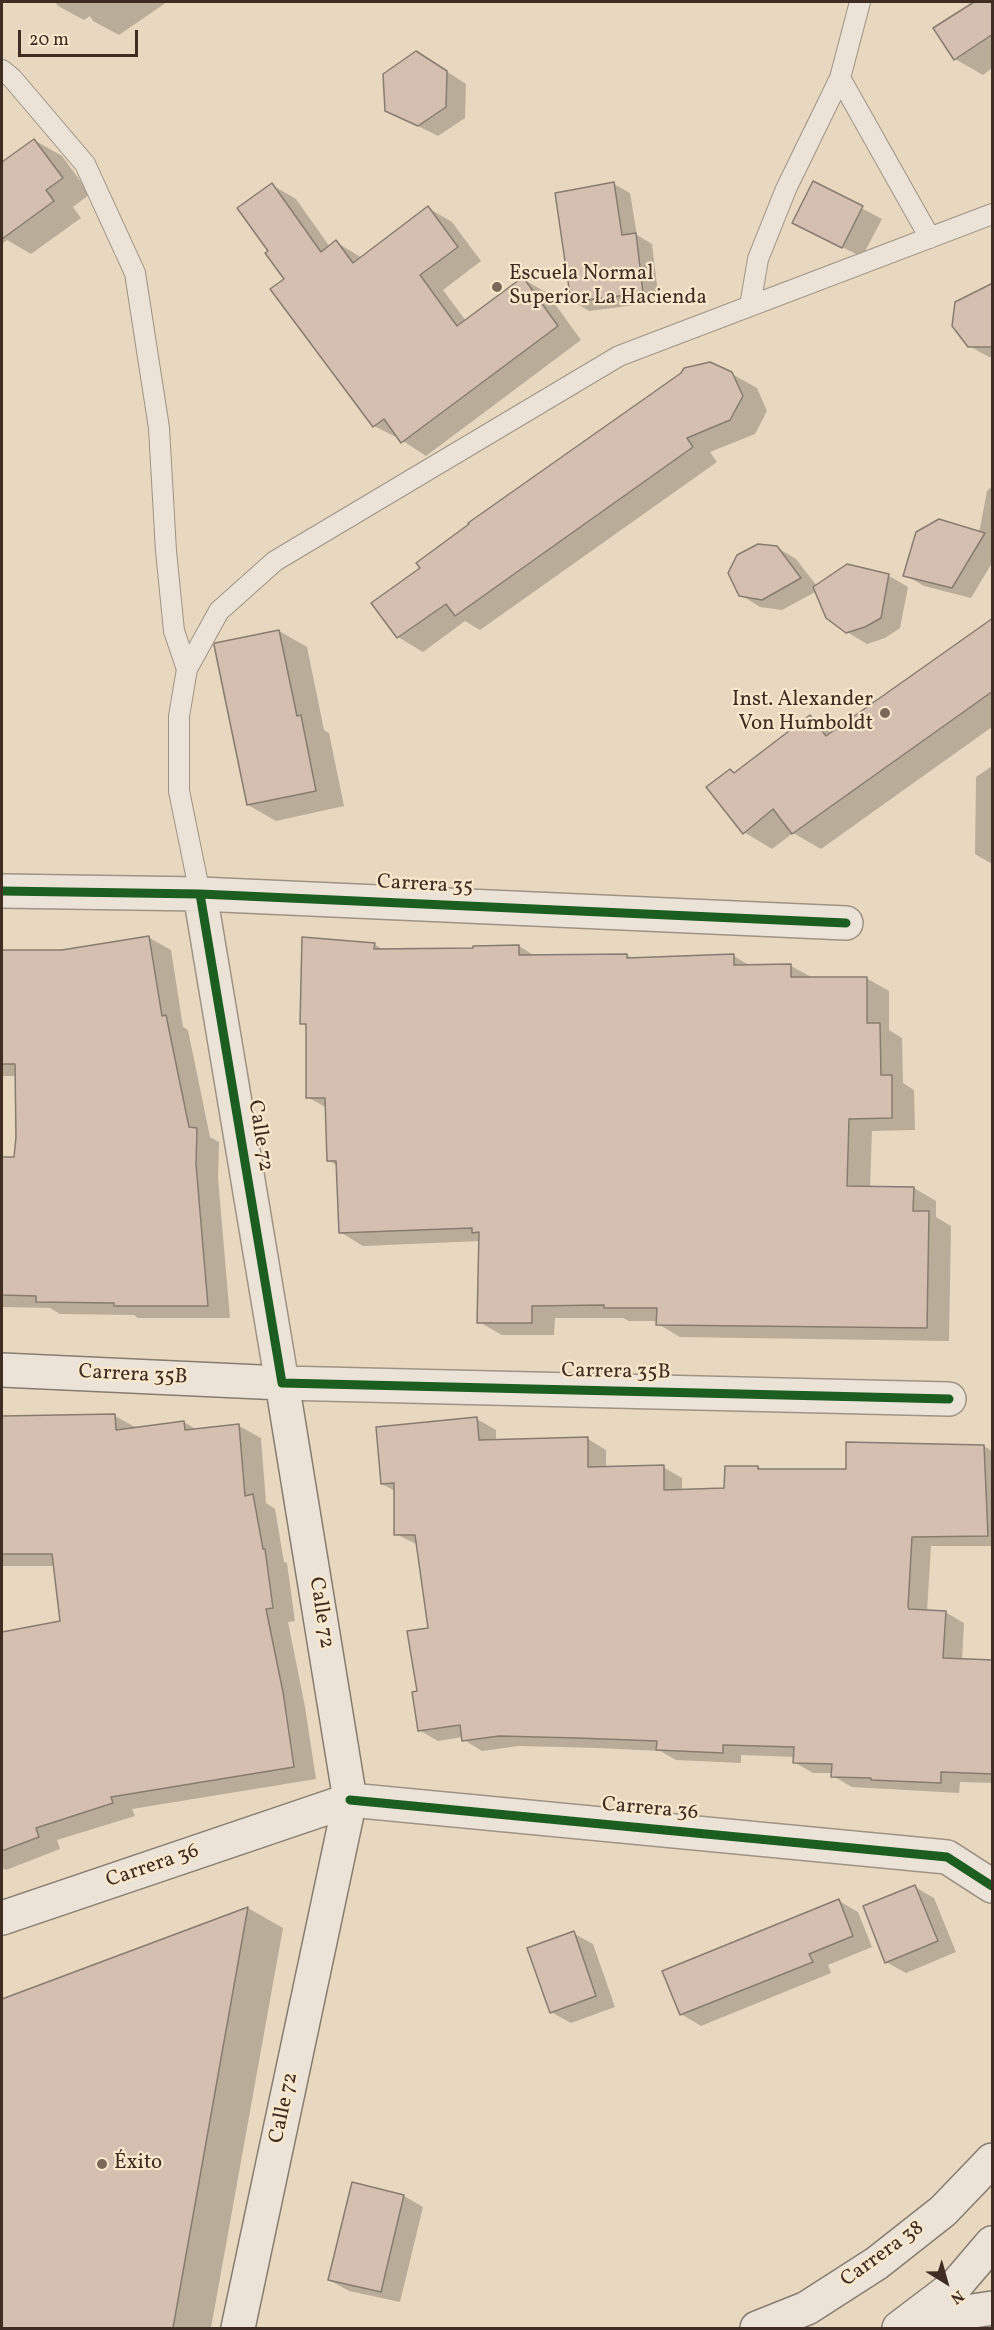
<!DOCTYPE html>
<html>
<head>
<meta charset="utf-8">
<style>
  body { margin:0 }
  #map { position:relative; width:994px; height:2330px; overflow:hidden; background:#e8d8c0; font-family:Vollkorn,serif }
  canvas { display:block }
  .frame { position:absolute; inset:0; border:3px solid #3f2d24; pointer-events:none }
  .north { position:absolute; left:916px; top:2252px; width:60px; height:60px; -webkit-text-stroke:4px #fae8cc; paint-order:stroke; rotate:143deg; font-size:16px; font-weight:700; line-height:24px; text-align:center; color:#3f2d24 }
  .north::after { content:''; display:block; margin:auto; width:21px; height:27px; background:#3f2d24; clip-path:polygon(50% 0,100% 100%,50% 72%,0 100%) }
  .scale { position:absolute; left:18px; top:30px; width:120px; height:27px; box-sizing:border-box; border:3px solid #3f2d24; border-top:0; padding-left:8px; font-size:18px; line-height:21px; white-space:nowrap; color:#3f2d24; -webkit-text-stroke:4px #fae8cc; paint-order:stroke }
</style>
</head>
<body>
<div id="map">
<canvas width="994" height="2330"></canvas>
<div class="frame"></div>
<div class="north">N</div>
<div class="scale">20 m</div>
</div>
<script>
const c = document.querySelector('canvas').getContext('2d');
c.lineJoin = 'round';
function paint(path, color) { c.fillStyle = color; c.fill(path, 'evenodd'); }
function trace(path, color, width, dash) { c.strokeStyle = color; c.lineWidth = width; c.lineCap = dash ? 'butt' : 'round'; c.setLineDash(dash || []); c.stroke(path); }
function write(font, color, halo, rows, align = 'center') {
  c.font = font + ' Vollkorn,serif'; c.lineWidth = 4.5; c.setLineDash([]); c.textBaseline = 'middle'; c.strokeStyle = halo; c.fillStyle = color; for (const [text, x, y, turn = 0] of rows) {
    c.save(); c.translate(x, y); c.rotate((+turn || 0) * Math.PI / 180); c.textAlign = isNaN(turn) ? turn : align; if (halo) c.strokeText(text, 0, 0); c.fillText(text, 0, 0); c.restore();
  }
}
const shadow = new Path2D(`
  M 55,2 L 167,2 L 119,35 L 93,21 L 90,16 L 84,20 L 58,6 Z
  M 976,2 L 992,2 L 992,68 L 983,75 L 955,59 L 935,29 Z
  M 417,52 L 466,84 L 465,118 L 438,136 L 386,110 Z
  M 34,140 L 62,156 L 90,194 L 73,207 L 81,218 L 31,254 L 7,240 L 2,244 L 2,164 Z
  M 814,183 L 882,219 L 862,257 L 814,233 Z
  M 614,184 L 630,193 L 637,235 L 652,244 L 659,302 L 589,311 L 572,301 Z
  M 272,185 L 296,199 L 330,247 L 336,242 L 362,258 L 428,208 L 452,222 L 481,261 L 443,290 L 466,321 L 523,279 L 547,293 L 581,340 L 426,456 L 400,439 L 374,426 L 286,279 L 270,251 Z
  M 992,295 L 992,357 L 989,357 L 969,346 Z
  M 732,374 L 757,388 L 767,411 L 755,434 L 710,452 L 717,462 L 480,630 L 465,621 L 423,652 L 398,637 Z
  M 992,486 L 992,563 L 971,598 L 924,586 L 905,575 L 979,533 L 987,491 Z
  M 776,547 L 796,559 L 817,586 L 848,565 L 889,576 L 908,587 L 900,628 L 885,638 L 867,644 L 847,632 L 817,591 L 782,610 L 760,607 L 741,595 Z
  M 992,620 L 992,727 L 821,849 L 793,833 L 772,849 L 744,832 L 730,770 L 735,773 L 810,717 L 835,732 Z
  M 279,631 L 307,647 L 324,730 L 329,733 L 344,806 L 276,821 L 248,805 Z
  M 992,766 L 992,864 L 975,854 L 976,777 Z
  M 148,937 L 171,950 L 183,1027 L 188,1030 L 210,1137 L 219,1142 L 218,1178 L 230,1318 L 138,1318 L 134,1315 L 60,1314 L 50,1308 L 2,1307 L 2,1158 L 15,1158 L 16,1076 L 2,1076 L 2,951 L 62,951 Z
  M 374,944 L 385,951 L 475,950 L 519,946 L 535,956 L 627,955 L 634,959 L 734,956 L 752,967 L 791,966 L 813,978 L 866,978 L 889,991 L 889,1030 L 902,1038 L 903,1083 L 914,1090 L 915,1130 L 872,1131 L 870,1188 L 914,1188 L 936,1201 L 936,1217 L 951,1226 L 949,1341 L 680,1337 L 658,1324 L 658,1321 L 629,1321 L 623,1318 L 555,1318 L 554,1335 L 502,1335 L 479,1322 L 480,1241 L 363,1246 L 340,1232 L 338,1166 L 328,1160 L 327,1108 L 307,1097 L 308,1027 L 302,1023 Z
  M 115,1416 L 137,1428 L 184,1422 L 197,1430 L 239,1426 L 261,1438 L 266,1503 L 275,1509 L 284,1562 L 287,1563 L 295,1621 L 288,1622 L 305,1707 L 316,1779 L 132,1809 L 135,1816 L 57,1840 L 60,1849 L 6,1870 L 2,1868 L 2,1633 L 62,1622 L 55,1566 L 2,1566 L 2,1418 Z
  M 477,1419 L 496,1430 L 496,1441 L 588,1439 L 606,1450 L 606,1468 L 663,1467 L 682,1478 L 682,1491 L 726,1490 L 758,1467 L 764,1471 L 847,1471 L 984,1446 L 992,1451 L 992,1546 L 931,1546 L 927,1612 L 945,1612 L 964,1623 L 962,1661 L 992,1662 L 992,1783 L 960,1782 L 959,1793 L 852,1787 L 833,1776 L 833,1773 L 813,1773 L 794,1762 L 795,1757 L 741,1755 L 741,1763 L 676,1760 L 660,1751 L 597,1748 L 519,1746 L 482,1751 L 464,1740 L 463,1737 L 438,1741 L 419,1730 L 418,1692 L 430,1629 L 418,1545 L 396,1534 L 395,1491 L 382,1484 Z
  M 915,1887 L 934,1898 L 956,1952 L 906,1973 L 886,1962 Z
  M 839,1901 L 858,1912 L 872,1947 L 828,1965 L 831,1973 L 701,2026 L 681,2014 Z
  M 248,1908 L 283,1928 L 211,2328 L 2,2328 L 2,2000 Z
  M 573,1933 L 593,1944 L 615,2007 L 571,2023 L 551,2012 Z
  M 404,2196 L 423,2207 L 400,2302 L 349,2291 L 329,2280 Z`);
const building = new Path2D(`
  M 974,2 L 993,2 L 993,34 L 954,60 L 933,28 Z
  M 416,51 L 447,71 L 446,107 L 418,126 L 385,111 L 383,74 Z
  M 34,139 L 63,178 L 46,190 L 54,201 L 2,239 L 2,162 Z
  M 813,181 L 863,206 L 842,248 L 792,223 Z
  M 614,182 L 622,235 L 636,233 L 643,293 L 571,302 L 555,193 Z
  M 272,183 L 321,252 L 336,240 L 353,263 L 428,206 L 458,247 L 420,275 L 457,326 L 523,277 L 558,326 L 401,443 L 384,419 L 373,427 L 270,289 L 284,279 L 265,253 L 268,251 L 237,208 Z
  M 993,283 L 993,347 L 968,347 L 952,326 L 955,302 Z
  M 710,362 L 732,372 L 743,396 L 730,420 L 687,438 L 693,447 L 455,616 L 446,604 L 397,638 L 371,603 L 420,568 L 416,563 L 469,524 L 468,523 L 681,373 L 684,368 Z
  M 939,519 L 985,533 L 952,588 L 903,576 L 916,532 Z
  M 758,544 L 777,546 L 801,578 L 762,600 L 739,596 L 728,573 L 737,555 Z
  M 847,564 L 889,574 L 881,618 L 865,627 L 846,633 L 826,618 L 813,587 Z
  M 993,618 L 993,691 L 792,834 L 773,809 L 743,834 L 706,787 L 730,769 L 734,773 L 810,715 L 826,736 Z
  M 279,630 L 297,716 L 301,715 L 316,791 L 247,805 L 214,645 L 215,643 Z
  M 149,936 L 162,1016 L 166,1015 L 189,1127 L 197,1128 L 196,1164 L 208,1306 L 114,1306 L 114,1303 L 36,1302 L 36,1296 L 2,1295 L 2,1157 L 14,1157 L 16,1137 L 15,1064 L 2,1064 L 2,950 L 62,950 Z
  M 302,937 L 375,943 L 374,949 L 473,948 L 473,946 L 519,945 L 519,955 L 627,954 L 627,958 L 734,954 L 734,965 L 791,964 L 791,977 L 867,977 L 867,1023 L 880,1023 L 881,1075 L 892,1075 L 892,1118 L 849,1119 L 847,1186 L 914,1187 L 913,1211 L 929,1211 L 927,1328 L 656,1325 L 657,1308 L 604,1308 L 604,1305 L 532,1306 L 532,1323 L 477,1323 L 479,1232 L 472,1233 L 472,1228 L 339,1233 L 336,1161 L 327,1161 L 325,1098 L 306,1098 L 306,1024 L 300,1024 Z
  M 115,1414 L 116,1430 L 184,1421 L 185,1430 L 239,1424 L 245,1496 L 253,1494 L 263,1549 L 265,1549 L 273,1608 L 266,1609 L 283,1692 L 294,1767 L 111,1797 L 113,1803 L 36,1828 L 39,1837 L 2,1851 L 2,1632 L 60,1621 L 52,1554 L 2,1554 L 2,1416 Z
  M 477,1417 L 479,1440 L 588,1437 L 588,1467 L 664,1465 L 664,1490 L 724,1488 L 725,1466 L 758,1466 L 758,1469 L 846,1469 L 846,1442 L 984,1445 L 988,1536 L 912,1537 L 908,1607 L 909,1609 L 946,1611 L 943,1658 L 993,1660 L 993,1774 L 941,1772 L 941,1783 L 871,1780 L 871,1778 L 831,1777 L 832,1764 L 793,1763 L 794,1747 L 723,1745 L 723,1753 L 656,1750 L 657,1741 L 577,1738 L 499,1736 L 462,1741 L 460,1725 L 418,1731 L 412,1692 L 417,1691 L 407,1631 L 428,1628 L 415,1535 L 394,1535 L 394,1483 L 381,1484 L 376,1427 Z
  M 915,1885 L 938,1941 L 885,1963 L 863,1906 Z
  M 839,1899 L 853,1936 L 809,1954 L 813,1962 L 680,2015 L 662,1971 Z
  M 248,1907 L 173,2328 L 2,2328 L 2,1999 Z
  M 574,1931 L 596,1996 L 550,2013 L 527,1948 Z
  M 352,2182 L 404,2195 L 381,2292 L 328,2280 Z`);
const service = new Path2D(`
  M 2,70 L 12,78 L 85,164 L 135,273 L 159,428 L 166,551 L 174,631 L 187,669
  M 840,78 L 930,238
  M 750,306 L 758,259 L 786,189 L 840,78 L 860,2
  M 200,894 L 179,791 L 179,716 L 187,669 L 219,611 L 275,561 L 619,356 L 992,214`);
const minor = new Path2D(`
  M 2,891 L 200,894 L 846,923
  M 200,894 L 282,1383 L 949,1399
  M 350,1800 L 947,1857 L 992,1886`);
const secondary = new Path2D(`
  M 2,1370 L 282,1383 L 350,1800 L 238,2328
  M 2,1918 L 350,1800
  M 757,2328 L 807,2308 L 877,2263 L 943,2211 L 992,2160
  M 899,2328 L 957,2284 L 992,2243
  M 913,2328 L 940,2316 L 992,2308`);
const cycleway = new Path2D(`
  M 2,891 L 200,894 L 846,923
  M 200,894 L 282,1383 L 949,1399
  M 350,1800 L 947,1857 L 992,1886`);
const markers = [
  [497,287,6,"#7a695b"],
  [885,713,6,"#7a695b"],
  [102,2164,6,"#7a695b"]
];
const poiNames = [
  ["Escuela Normal",509,275],
  ["Superior La Hacienda",509,299],
  ["Inst. Alexander",873,701,"right"],
  ["Von Humboldt",873,725,"right"],
  ["Éxito",114,2164]
];
const streetNames = [
  ["Carrera 35",425,886,3],
  ["Calle 72",259,1136,81],
  ["Carrera 35B",616,1373,1],
  ["Carrera 35B",133,1376,3],
  ["Calle 72",320,1613,81],
  ["Carrera 36",650,1810,5],
  ["Carrera 36",153,1867,-19],
  ["Calle 72",285,2108,-78],
  ["Carrera 38",883,2255,-36]
];
paint(shadow, '#0003');
paint(building, '#d5bfb1');
trace(building, '#867c6f', 1.5);
trace(service, '#9e9384', 22);
trace(minor, '#9e9384', 36);
trace(secondary, '#867c6f', 36);
trace(service, '#ebe3d7', 20);
trace(minor, '#ebe3d7', 33);
trace(secondary, '#ebe3d7', 33);
trace(cycleway, '#1b5e20', 9);
for (const [x, y, r, color] of markers) { const dot = new Path2D(); dot.arc(x, y, r, 0, 2 * Math.PI); c.fillStyle = color; c.fill(dot); trace(dot, '#fae8cc', 2); }
write('21px', '#3f2d24', '#fae8cc', poiNames, 'left');
write('21px', '#3f2d24', '#fae8cc', streetNames);
</script>
</body>
</html>
